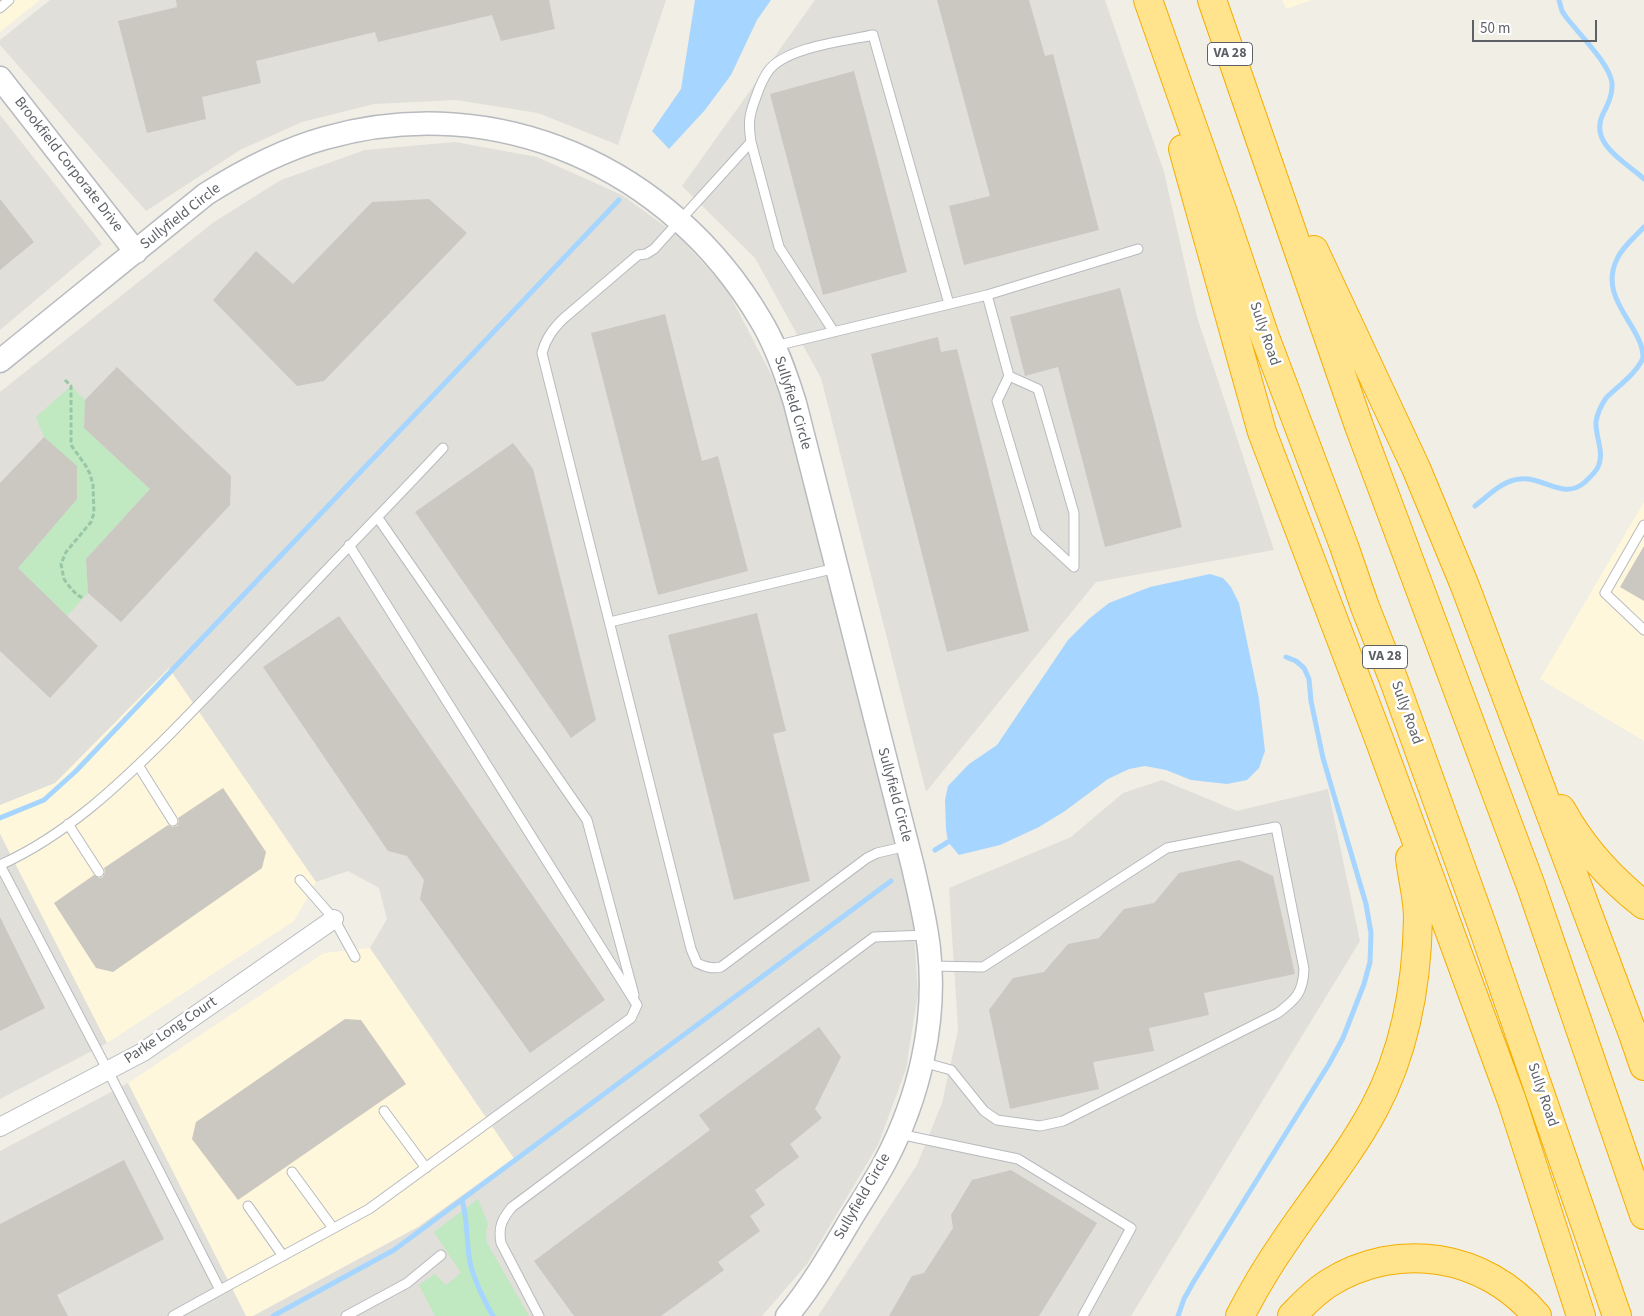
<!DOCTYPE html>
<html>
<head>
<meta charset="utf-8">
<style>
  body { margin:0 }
  #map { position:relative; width:1644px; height:1316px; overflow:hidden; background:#f0eee5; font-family:"Source Sans 3",sans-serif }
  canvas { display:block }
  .scale { position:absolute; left:1472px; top:20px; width:125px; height:22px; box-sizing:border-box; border:2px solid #5d6166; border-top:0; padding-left:6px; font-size:15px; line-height:18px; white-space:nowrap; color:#5d6166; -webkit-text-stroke:4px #fff; paint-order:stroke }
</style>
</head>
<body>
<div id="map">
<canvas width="1644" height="1316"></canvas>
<div class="scale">50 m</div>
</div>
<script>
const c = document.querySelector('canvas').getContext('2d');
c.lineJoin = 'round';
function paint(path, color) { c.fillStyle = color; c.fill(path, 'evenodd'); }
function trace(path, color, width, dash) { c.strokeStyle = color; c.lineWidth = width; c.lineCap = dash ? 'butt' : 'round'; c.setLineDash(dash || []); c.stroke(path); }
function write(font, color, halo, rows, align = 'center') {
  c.font = font + ' "Source Sans 3",sans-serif'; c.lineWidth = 5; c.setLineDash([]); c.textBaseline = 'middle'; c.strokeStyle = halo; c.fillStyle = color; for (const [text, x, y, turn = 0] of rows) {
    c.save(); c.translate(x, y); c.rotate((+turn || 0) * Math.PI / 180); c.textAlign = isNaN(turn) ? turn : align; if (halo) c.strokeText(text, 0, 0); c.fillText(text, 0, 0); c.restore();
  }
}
const commercial = new Path2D(`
  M 0,0 L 40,0 L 0,32 Z
  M 1282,0 L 1312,0 L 1286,9 Z
  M 1644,502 L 1644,741 L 1540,679 Z
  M 169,668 L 316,882 L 294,921 L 107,1043 L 0,834 L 0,805 L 55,783 Z
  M 370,948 L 514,1159 L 418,1227 L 253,1316 L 246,1316 L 128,1083 L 324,953 Z`);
const industrial = new Path2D(`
  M 50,0 L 666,0 L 618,145 L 538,113 L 456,100 L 374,104 L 302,122 L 240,150 L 146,211 L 0,45 L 0,40 Z
  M 815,0 L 1105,0 L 1164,172 L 1197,317 L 1274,550 L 1096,582 L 926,792 L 821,378 L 755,258 L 682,186 Z
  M 0,115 L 102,244 L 0,330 Z
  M 455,142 L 537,157 L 622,195 L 677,235 L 726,288 L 785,401 L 913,916 L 918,993 L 906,1069 L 878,1145 L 807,1264 L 762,1316 L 253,1316 L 418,1227 L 514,1158 L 370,948 L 387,919 L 379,888 L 348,871 L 316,882 L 169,668 L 55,783 L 0,805 L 0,392 L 214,222 L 281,180 L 365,150 Z
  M 1162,780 L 1237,811 L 1328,789 L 1360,941 L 1131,1316 L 818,1316 L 917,1165 L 942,1103 L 958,1030 L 949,888 L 1071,837 L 1123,793 Z
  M 0,834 L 107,1043 L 0,1099 Z
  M 128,1083 L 246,1316 L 0,1316 L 0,1151 Z`);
const green = new Path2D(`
  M 71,386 L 85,400 L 84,428 L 150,489 L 86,559 L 88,593 L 67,616 L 18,568 L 77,499 L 77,469 L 44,437 L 36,417 Z
  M 478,1199 L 488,1224 L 486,1232 L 487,1243 L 529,1316 L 435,1316 L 419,1285 L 435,1274 L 446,1285 L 461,1273 L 434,1232 Z`);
const water = new Path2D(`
  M 695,0 L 771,0 L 757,20 L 731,75 L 705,110 L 669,149 L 652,131 L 681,89 Z
  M 1210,574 L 1223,578 L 1231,587 L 1239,603 L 1259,699 L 1265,751 L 1259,768 L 1247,780 L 1227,784 L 1191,780 L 1166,770 L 1145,766 L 1129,769 L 1108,779 L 1065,811 L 1039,827 L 1000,845 L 959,855 L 948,842 L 946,829 L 945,800 L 948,786 L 969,764 L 997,745 L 1068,640 L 1090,618 L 1109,603 L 1150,587 Z`);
const stream = new Path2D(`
  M 1559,0 L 1562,11 L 1566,17 C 1578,33 1610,64 1612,83 C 1613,95 1607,106 1602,116 C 1590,145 1627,163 1644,179
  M 1475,506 C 1488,496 1503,480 1520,479 C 1543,476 1564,501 1585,482 C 1590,477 1595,473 1598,467 C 1605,453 1595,436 1596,422 C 1597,414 1602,404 1606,398 C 1618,386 1636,374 1643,358 C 1644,327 1597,299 1617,259 C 1622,247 1635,237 1644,227
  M 0,818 L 44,800 L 76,771 L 619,200
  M 935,850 L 948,842
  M 462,1200 C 468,1220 466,1241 470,1262 C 474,1280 484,1300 493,1316
  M 273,1316 L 394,1250 L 891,881
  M 1178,1316 L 1184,1299 L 1194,1281 L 1329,1064 L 1343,1038 L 1364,984 L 1370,962 L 1371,933 L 1366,904 L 1323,758 L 1311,701 L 1309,679 L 1304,668 L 1296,661 L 1286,657`);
const building = new Path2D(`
  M 176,0 L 549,0 L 555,29 L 501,41 L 492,15 L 378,42 L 375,32 L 256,61 L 261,83 L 202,97 L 206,119 L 147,133 L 118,21 L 177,7 Z
  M 937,0 L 1029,0 L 1045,56 L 1053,54 L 1099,230 L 964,265 L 949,206 L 990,196 Z
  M 854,71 L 907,272 L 823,295 L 770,94 Z
  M 0,199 L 34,242 L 0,270 Z
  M 429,199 L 467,233 L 324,381 L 297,386 L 213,300 L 256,251 L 293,284 L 372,202 Z
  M 1120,288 L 1182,527 L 1105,547 L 1058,367 L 1025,376 L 1010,317 Z
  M 665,314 L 702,461 L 718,456 L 748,571 L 658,595 L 591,333 Z
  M 938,337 L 941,352 L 957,349 L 1029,631 L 947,652 L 871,354 Z
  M 117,367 L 231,476 L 230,505 L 121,622 L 88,593 L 86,559 L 150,489 L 84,428 L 85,400 Z
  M 44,437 L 77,466 L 77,499 L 18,568 L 98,646 L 50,698 L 0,651 L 0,483 Z
  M 513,443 L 533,469 L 596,720 L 571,738 L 415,512 Z
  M 1644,546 L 1644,601 L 1620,587 Z
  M 757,613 L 786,731 L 773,734 L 810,881 L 734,900 L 668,635 Z
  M 339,616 L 605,1000 L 530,1053 L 420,899 L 424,880 L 407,856 L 388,851 L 263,667 Z
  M 223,788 L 266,852 L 262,868 L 113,972 L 96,968 L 54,903 L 94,875 L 99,878 L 103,877 L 105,872 L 104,868 L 168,825 L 173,827 L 177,826 L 179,821 L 178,818 Z
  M 1239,860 L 1273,876 L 1295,974 L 1204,993 L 1209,1015 L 1149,1028 L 1154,1051 L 1093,1062 L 1099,1089 L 1010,1109 L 989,1010 L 1013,978 L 1044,972 L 1068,944 L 1099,938 L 1124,909 L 1154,903 L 1179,873 Z
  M 0,917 L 45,1008 L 0,1031 Z
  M 345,1019 L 361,1020 L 406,1084 L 238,1200 L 192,1139 L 196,1122 Z
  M 819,1027 L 841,1057 L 815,1109 L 822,1118 L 790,1144 L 799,1157 L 755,1190 L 765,1205 L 750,1216 L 760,1231 L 718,1262 L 724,1270 L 661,1316 L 574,1316 L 534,1261 L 710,1130 L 699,1115 Z
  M 124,1160 L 164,1239 L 57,1295 L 68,1316 L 0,1316 L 0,1224 Z
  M 1011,1170 L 1097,1223 L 1039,1316 L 889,1316 L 912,1276 L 924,1273 L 953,1228 L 951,1215 L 972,1180 Z`);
const path = new Path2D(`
  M 65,380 L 71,386 L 71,445 L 86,466 L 90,474 L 93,485 L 94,513 L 91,522 L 66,552 L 61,564 L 64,579 L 69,586 L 77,595 L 83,598`);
const service = new Path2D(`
  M 0,8 L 9,0
  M 751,142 L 654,249 L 646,254 L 638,255 L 563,319 C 553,329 546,338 542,353 L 691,949 L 697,963 C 706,967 712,969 721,967 L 867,858 L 877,853 L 907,846
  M 987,295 L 1138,249
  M 834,332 L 779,247 L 751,142 C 748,123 749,115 756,97 C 759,88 763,78 769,70 C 787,47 845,41 873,35 L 949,304
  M 775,346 L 987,295 L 1009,376 L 997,401 L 1036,532 L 1074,567 L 1074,513 L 1038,389 L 1009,376
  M 378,518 L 587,820 L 634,995
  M 1644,525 L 1605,593 L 1644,630
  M 610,622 L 836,568
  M 138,765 L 173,821
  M 68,824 L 99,872
  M 0,865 C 67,835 121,783 172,732 C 209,694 246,656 282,617 C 335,560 390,505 443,448
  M 0,865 L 108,1071 L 220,1290 L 173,1316
  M 300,880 L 334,919 L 355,957
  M 922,1062 L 951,1070 L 984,1111 L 997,1120 L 1040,1126 L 1063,1121 L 1278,1013 C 1296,999 1303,993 1304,969 L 1276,827 L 1167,848 L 983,967 L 931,966
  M 384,1111 L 426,1168
  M 899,1134 L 1018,1159 L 1131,1228 L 1083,1316
  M 292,1172 L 333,1228
  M 248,1206 L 283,1256
  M 220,1290 L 369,1209 L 631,1018 L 637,1005 L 349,545
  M 346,1316 L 407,1283 L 441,1255
  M 539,1316 L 501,1243 C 498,1227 502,1219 512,1207 L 874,937 L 927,935`);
const minor = new Path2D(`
  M 0,1127 L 143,1052 L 334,919`);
const tertiary = new Path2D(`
  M 0,78 L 136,252
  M 0,361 L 206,194 C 244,170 282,150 325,138 C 497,89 671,168 760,319 C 776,345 786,374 795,403 L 913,867 C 919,894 926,921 929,949 C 937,1022 919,1098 885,1162 C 875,1181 863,1199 852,1217 C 832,1251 812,1286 787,1316`);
const motorway = new Path2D(`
  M 1148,0 L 1222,210 L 1265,337 L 1344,546 L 1365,607 L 1393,678 L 1482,925 L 1617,1316
  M 1212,0 L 1359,426 L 1531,886 L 1644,1215
  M 1183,149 L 1262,432 L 1376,731 L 1512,1101 L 1581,1316
  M 1314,250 L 1416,468 L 1465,586 L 1633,1034 L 1644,1066
  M 1561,809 C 1581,846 1611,879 1644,905
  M 1240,1316 C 1253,1291 1267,1267 1283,1244 C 1313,1199 1348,1157 1374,1109 C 1405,1051 1417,983 1418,918 C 1418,898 1412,877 1410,858
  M 1292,1316 C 1303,1304 1315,1292 1329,1283 C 1398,1240 1485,1254 1537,1316`);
const shields = [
  [1230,54,45],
  [1385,657,45]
];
const shieldNames = [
  ["VA 28",1230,54],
  ["VA 28",1385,657]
];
const streetNames = [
  ["Brookfield Corporate Drive",68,165,52],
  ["Sullyfield Circle",181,217,-38],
  ["Sully Road",1264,334,71],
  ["Sullyfield Circle",792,403,73],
  ["Sully Road",1406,713,70],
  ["Sullyfield Circle",894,795,75],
  ["Parke Long Court",171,1031,-34],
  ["Sully Road",1542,1095,71],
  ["Sullyfield Circle",863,1197,-60]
];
paint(commercial, '#fff7db');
paint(industrial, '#e1dfd9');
paint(green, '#c0e8c1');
paint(water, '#a6d6ff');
trace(stream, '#a6d6ff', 5);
paint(building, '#cbc8c2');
trace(service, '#b7bbbf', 11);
trace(minor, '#b7bbbf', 20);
trace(tertiary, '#b7bbbf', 25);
trace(motorway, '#f5ad00', 30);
trace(path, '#98c7a6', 3, [5, 2.5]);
trace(service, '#fff', 9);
trace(minor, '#fff', 18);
trace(tertiary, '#fff', 22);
trace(motorway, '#ffe48d', 28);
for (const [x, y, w] of shields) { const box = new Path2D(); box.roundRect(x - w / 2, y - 11.5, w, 23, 4); c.fillStyle = '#fff'; c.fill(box); trace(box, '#5d6166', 1); }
write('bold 14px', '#5d6166', null, shieldNames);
write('15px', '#5d6166', '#fff', streetNames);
</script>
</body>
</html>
